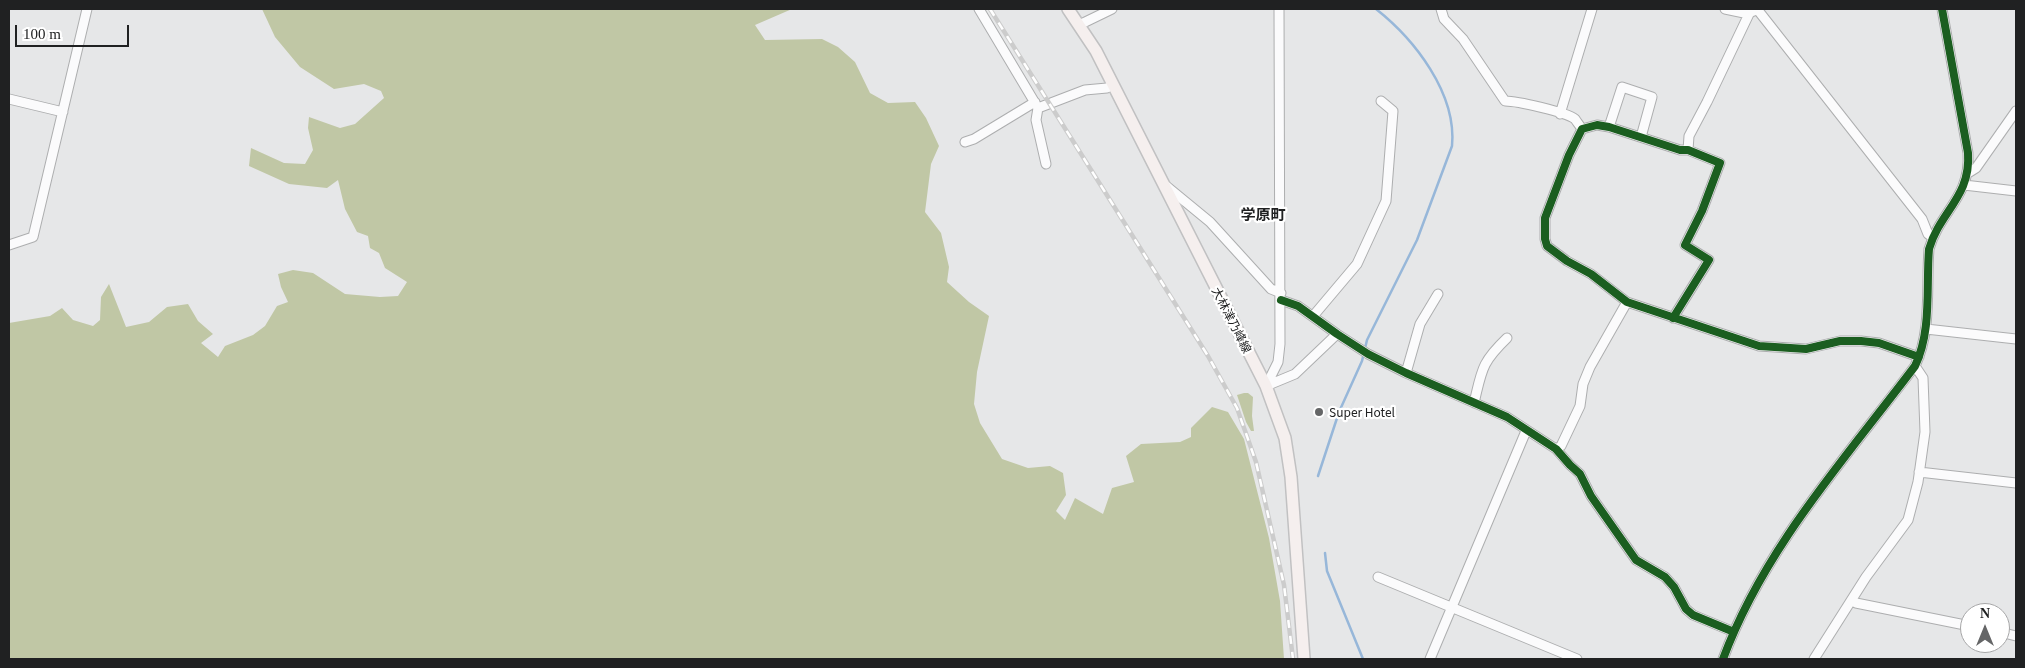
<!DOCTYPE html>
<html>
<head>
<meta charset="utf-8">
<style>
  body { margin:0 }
  #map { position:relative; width:2025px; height:668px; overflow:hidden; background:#e6e7e8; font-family:Georgia,serif }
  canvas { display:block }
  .frame { position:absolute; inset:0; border:10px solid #202122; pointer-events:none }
  .north { position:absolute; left:1960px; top:603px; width:50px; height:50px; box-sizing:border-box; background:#fff; border:1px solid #a6a6a7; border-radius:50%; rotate:0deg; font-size:14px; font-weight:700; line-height:20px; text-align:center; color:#202122 }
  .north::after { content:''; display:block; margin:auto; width:18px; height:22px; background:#656667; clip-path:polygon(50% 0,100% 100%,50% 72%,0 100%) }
  .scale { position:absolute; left:15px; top:25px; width:114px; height:22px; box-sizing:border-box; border:2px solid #202122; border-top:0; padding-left:6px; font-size:15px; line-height:18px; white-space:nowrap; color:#202122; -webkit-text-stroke:4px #fff; paint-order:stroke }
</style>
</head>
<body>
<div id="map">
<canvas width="2025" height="668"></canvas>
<div class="frame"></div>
<div class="north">N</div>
<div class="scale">100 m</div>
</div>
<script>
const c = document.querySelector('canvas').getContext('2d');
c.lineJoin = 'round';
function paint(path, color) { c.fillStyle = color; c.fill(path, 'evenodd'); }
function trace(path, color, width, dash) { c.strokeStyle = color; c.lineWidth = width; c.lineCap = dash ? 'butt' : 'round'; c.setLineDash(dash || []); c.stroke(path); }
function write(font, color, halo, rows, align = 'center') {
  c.font = font + ' Georgia,"Noto Sans JP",serif'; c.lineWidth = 4.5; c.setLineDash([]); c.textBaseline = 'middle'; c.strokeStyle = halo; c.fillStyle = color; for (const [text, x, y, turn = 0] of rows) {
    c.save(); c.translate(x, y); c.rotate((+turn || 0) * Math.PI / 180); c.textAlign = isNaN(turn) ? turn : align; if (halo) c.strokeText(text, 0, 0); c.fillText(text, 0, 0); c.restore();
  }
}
const forest = new Path2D(`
  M 262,9 L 792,9 L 755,25 L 765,40 L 822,39 L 838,47 L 855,62 L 870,93 L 888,103 L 915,102 L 926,118 L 939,146 L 931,164 L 925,212 L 941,233 L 949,267 L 947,282 L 969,302 L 989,316 L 977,372 L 974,404 L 980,423 L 1002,459 L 1028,468 L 1050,466 L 1063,473 L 1066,495 L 1056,511 L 1065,520 L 1075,498 L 1103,514 L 1112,488 L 1134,482 L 1126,456 L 1141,444 L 1180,442 L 1191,437 L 1191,428 L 1212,407 L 1228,412 L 1244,439 L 1269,538 L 1280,601 L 1284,659 L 9,659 L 9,606 L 10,606 L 9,603 L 9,323 L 50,316 L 62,308 L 73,320 L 93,326 L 100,320 L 101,297 L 109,284 L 126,327 L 149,322 L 167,307 L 188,304 L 198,321 L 213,334 L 201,343 L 218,357 L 225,346 L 253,335 L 265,326 L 277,306 L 288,302 L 281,287 L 278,274 L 293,270 L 313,273 L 345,294 L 380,297 L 398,296 L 407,282 L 385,268 L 379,253 L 370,248 L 368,236 L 357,232 L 345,209 L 338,180 L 327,188 L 289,184 L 249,166 L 251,148 L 284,163 L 305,164 L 313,150 L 308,128 L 309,117 L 340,128 L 355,124 L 384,98 L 381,91 L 364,84 L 334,89 L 300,67 L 275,37 Z
  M 1244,393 L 1248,393 L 1253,397 L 1252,416 L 1254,431 L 1251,431 L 1246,422 L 1237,395 Z`);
const stream = new Path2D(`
  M 1318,476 L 1339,412 L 1362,361 L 1367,340 L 1417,240 L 1452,146 C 1457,93 1414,39 1376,9
  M 1325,553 L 1327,571 L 1363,659`);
const minor = new Path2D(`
  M 979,9 L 1038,108 L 1085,90 L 1107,88 L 1113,85
  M 1441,9 L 1444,19 L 1463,39 L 1505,101 C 1517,101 1566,112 1575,119 C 1577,122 1580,126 1582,129
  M 1725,9 L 1749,14
  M 1757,9 L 1922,219 L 1928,234 L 1932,237
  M 1079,25 L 1112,9
  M 9,99 L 63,112
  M 1038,108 L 1036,120 L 1046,164
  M 1560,114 L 1592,9
  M 1609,127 L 1622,87 L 1652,97 L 1641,137
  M 965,142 L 974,139 L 1035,102
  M 1688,150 L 1689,136 L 1707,102 L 1749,14 L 1751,12 L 1759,9
  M 1968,173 L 1976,168 L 2016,111
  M 1165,185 L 1210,222 L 1271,289 L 1281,293
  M 1964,185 L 2016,191
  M 9,245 L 33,237 L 87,9
  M 1281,300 L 1298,306 L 1337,334 L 1368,354 L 1406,373 L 1507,417 L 1556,449 L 1570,465 L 1580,474 L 1591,496 L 1636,560 L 1665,577 L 1674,587 L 1686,609 L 1693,615 L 1734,632
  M 1314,315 L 1357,264 L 1386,201 L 1393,111 L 1381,101
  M 1673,318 L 1709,260 L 1685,245 L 1702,211 L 1720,163 L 1688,150 L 1680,150 L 1609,127 L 1597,125 L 1582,129 L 1569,155 L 1545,218 L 1545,239 L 1547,246 L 1567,261 L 1591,274 L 1627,302 L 1759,346 L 1806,349 L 1840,341 L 1861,341 L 1879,343 L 1919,357
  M 1926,329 L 2016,339
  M 1406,373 L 1420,324 L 1438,294
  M 1266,386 L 1278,362 L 1280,344 L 1279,9
  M 1266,386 L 1295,374 L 1337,334
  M 1474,403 C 1482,370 1481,363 1507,338
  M 1556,449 L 1561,446 L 1580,406 L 1583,384 L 1590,367 L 1627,302
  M 1919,472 L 2016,483
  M 1378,577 L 1577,659
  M 1852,601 L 1856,603 L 1970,626
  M 2000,632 L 2016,636
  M 1430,659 L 1526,431
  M 1723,659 C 1764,548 1845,459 1915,366 C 1932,331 1926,287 1929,249 C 1940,211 1971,197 1968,153 L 1942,9
  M 1814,659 L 1866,577 L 1908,520 L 1918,482 L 1925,432 L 1923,378 L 1915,366`);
const major = new Path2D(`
  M 1068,9 L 1096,51 L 1266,386 L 1285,438 L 1291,477 L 1304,659`);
const rail = new Path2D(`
  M 990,9 L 1208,356 L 1237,408 L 1256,462 L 1284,585 L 1293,659`);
const cycleway = new Path2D(`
  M 1281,300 L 1298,306 L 1337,334 L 1368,354 L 1406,373 L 1507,417 L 1556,449 L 1570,465 L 1580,474 L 1591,496 L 1636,560 L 1665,577 L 1674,587 L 1686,609 L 1693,615 L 1734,632
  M 1673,318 L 1709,260 L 1685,245 L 1702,211 L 1720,163 L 1688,150 L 1680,150 L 1609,127 L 1597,125 L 1582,129 L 1569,155 L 1545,218 L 1545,239 L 1547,246 L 1567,261 L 1591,274 L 1627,302 L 1759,346 L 1806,349 L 1840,341 L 1861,341 L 1879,343 L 1919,357
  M 1723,659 C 1764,548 1845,459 1915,366 C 1932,331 1926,287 1929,249 C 1940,211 1971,197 1968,153 L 1942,9`);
const markers = [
  [1319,412,5,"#656667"]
];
const streetNames = [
  ["大林津乃峰線",1232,320,63]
];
const poiNames = [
  ["Super Hotel",1329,412]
];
const quarterNames = [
  ["学原町",1263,214]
];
paint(forest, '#c0c7a5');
trace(stream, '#97b7d9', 2.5);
trace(minor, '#adaeaf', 11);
trace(major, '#c1c1c2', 14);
trace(minor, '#fbfbfc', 9);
trace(major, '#f5efee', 11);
trace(rail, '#ccc', 4.5);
trace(rail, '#fff', 2.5, [8]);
trace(cycleway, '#1b5e20', 8);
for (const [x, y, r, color] of markers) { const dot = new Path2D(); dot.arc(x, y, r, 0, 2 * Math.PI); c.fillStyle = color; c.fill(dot); trace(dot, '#fff', 2); }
write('12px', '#202122', '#fff', streetNames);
write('12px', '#202122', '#fff', poiNames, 'left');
write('bold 15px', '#202122', '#fff', quarterNames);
</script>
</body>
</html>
